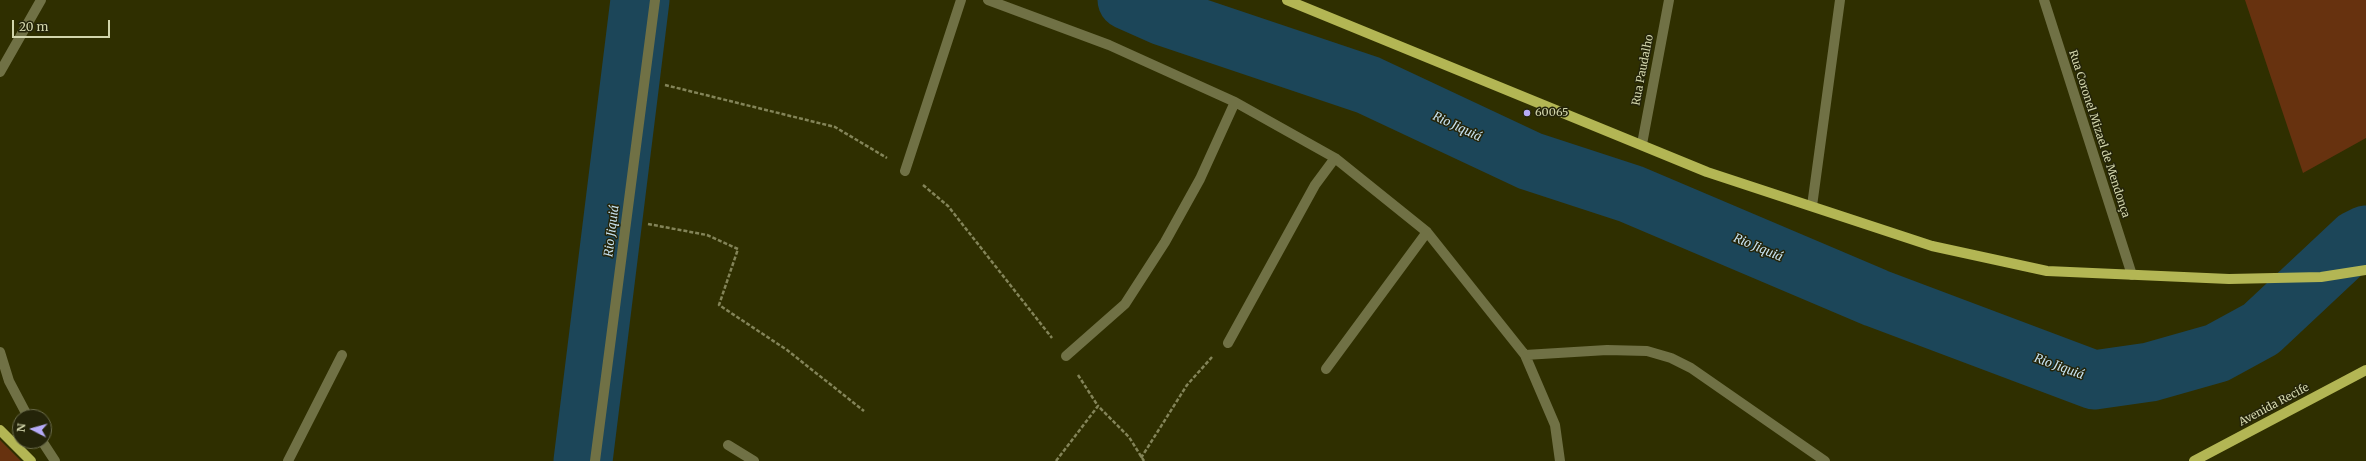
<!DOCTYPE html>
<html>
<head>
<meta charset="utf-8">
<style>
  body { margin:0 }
  #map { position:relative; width:2366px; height:461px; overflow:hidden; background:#2f2f00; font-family:Merriweather,serif }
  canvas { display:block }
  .north { position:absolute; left:12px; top:409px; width:40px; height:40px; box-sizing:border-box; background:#242409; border:1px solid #6a6b4a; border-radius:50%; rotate:276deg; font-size:11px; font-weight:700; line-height:16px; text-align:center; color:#d2d5ac }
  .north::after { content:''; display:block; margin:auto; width:14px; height:18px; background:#b6abf8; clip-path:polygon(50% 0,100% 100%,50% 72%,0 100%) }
  .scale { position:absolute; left:12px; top:20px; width:98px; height:18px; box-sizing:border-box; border:2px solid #d2d5ac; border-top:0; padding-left:5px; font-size:12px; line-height:14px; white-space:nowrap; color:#d2d5ac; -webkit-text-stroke:3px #242409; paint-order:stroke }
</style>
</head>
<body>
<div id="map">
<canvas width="2366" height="461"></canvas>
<div class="north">N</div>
<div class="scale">20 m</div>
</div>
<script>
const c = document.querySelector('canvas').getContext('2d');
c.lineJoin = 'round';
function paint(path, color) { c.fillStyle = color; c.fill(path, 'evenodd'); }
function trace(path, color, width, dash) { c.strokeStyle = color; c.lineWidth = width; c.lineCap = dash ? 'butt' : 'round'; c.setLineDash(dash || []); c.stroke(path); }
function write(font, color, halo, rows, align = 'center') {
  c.font = font + ' Merriweather,serif'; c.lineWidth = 3; c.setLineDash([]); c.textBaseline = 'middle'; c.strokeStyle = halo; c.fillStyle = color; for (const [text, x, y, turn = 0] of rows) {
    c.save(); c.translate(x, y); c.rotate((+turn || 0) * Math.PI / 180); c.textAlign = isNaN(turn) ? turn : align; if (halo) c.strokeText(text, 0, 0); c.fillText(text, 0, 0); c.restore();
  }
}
const green = new Path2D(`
  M 2245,0 L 2366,0 L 2366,138 L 2303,173 Z
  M 0,440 L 21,461 L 0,461 Z`);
const river = new Path2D(`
  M 1127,0 L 1163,16 L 1368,85 L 1530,161 L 1631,194 L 1876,298 L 2094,380 L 2150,372 L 2217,353 L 2261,329 L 2356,240 L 2366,235
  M 583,461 L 640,0`);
const path = new Path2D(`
  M 665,85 L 835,127 L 887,158
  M 923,185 L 948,206 L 1052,338
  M 648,224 L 707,235 L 738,249 L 719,305 L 787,350 L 864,411
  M 1078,375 L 1098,406
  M 1141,458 L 1187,385 L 1212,357
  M 1056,461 L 1098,406 L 1129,437 L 1144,461`);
const minor = new Path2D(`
  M 988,0 L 1109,45 L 1235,102 L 1335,158 L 1427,232 L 1525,355 L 1555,425 L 1560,461
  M 2044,0 L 2132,275
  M 0,72 L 41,0
  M 1642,144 L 1669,0
  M 905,171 L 961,0
  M 1812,206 L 1840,0
  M 1228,343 L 1315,185 L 1335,158
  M 0,352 L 9,381 L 28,417
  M 1525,355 L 1607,350 L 1647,351 L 1671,358 L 1691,368 L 1825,461
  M 1066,356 L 1125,304 L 1165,242 L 1200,179 L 1235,102
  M 1326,369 L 1427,232
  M 42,441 L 55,461
  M 728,445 L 754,461
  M 288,461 L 342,355
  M 595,461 L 655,0`);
const major = new Path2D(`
  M 1287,0 L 1707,172 L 1932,246 L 2047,271 L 2229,279 L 2321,277 L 2366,270
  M 0,430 L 31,461
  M 2194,461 L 2366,370`);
const markers = [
  [1527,113,4,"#b6abf8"]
];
const streetNames = [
  ["Rua Paudalho",1643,70,-79],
  ["Rua Coronel Mizael de Mendonça",2099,134,72],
  ["Avenida Recife",2274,405,-28]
];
const poiNames = [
  ["60065",1535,113]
];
const waterNames = [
  ["Rio Jiquiá",1457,127,25],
  ["Rio Jiquiá",612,231,-83],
  ["Rio Jiquiá",1758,248,23],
  ["Rio Jiquiá",2059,367,20]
];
paint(green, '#67320f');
trace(river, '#1c4659', 59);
trace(path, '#838458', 2.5, [4, 2]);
trace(minor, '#707145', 10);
trace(major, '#b3b654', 10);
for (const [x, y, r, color] of markers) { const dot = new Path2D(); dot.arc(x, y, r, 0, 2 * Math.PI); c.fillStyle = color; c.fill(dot); trace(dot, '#242409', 1.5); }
write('11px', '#d2d5ac', '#242409', streetNames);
write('11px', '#d2d5ac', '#242409', poiNames, 'left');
write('italic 12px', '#c8e3f1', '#242409', waterNames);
</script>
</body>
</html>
